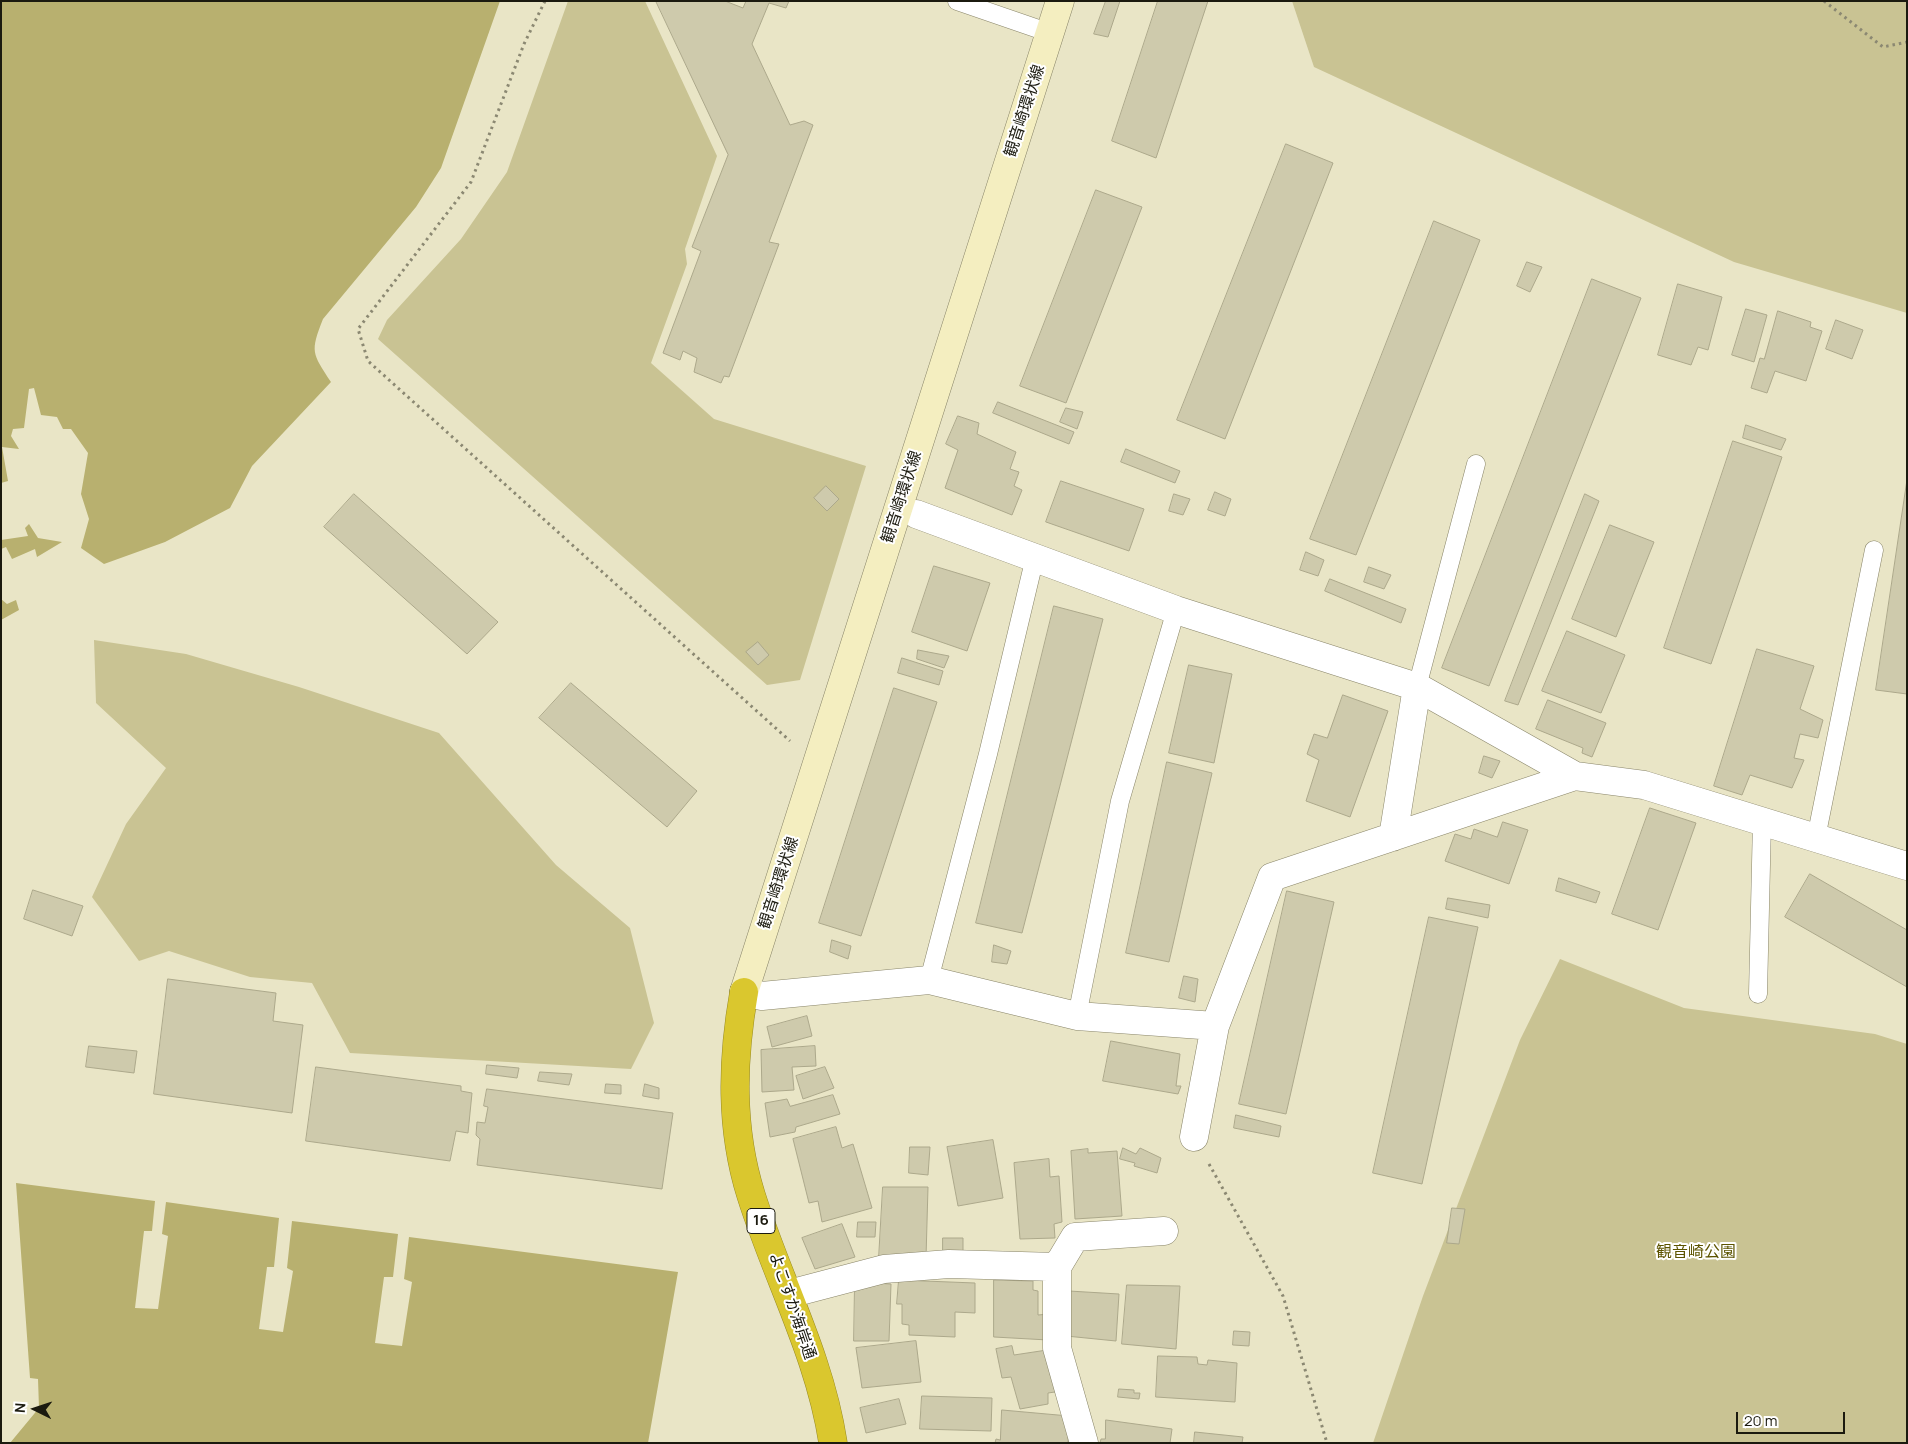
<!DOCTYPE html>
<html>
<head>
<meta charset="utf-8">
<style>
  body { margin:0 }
  #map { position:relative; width:1908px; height:1444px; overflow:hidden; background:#e9e5c6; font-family:Manrope,sans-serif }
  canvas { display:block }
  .frame { position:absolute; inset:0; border:2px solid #1b1a0f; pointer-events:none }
  .north { position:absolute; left:10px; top:1384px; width:50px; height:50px; -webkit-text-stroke:4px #fff; paint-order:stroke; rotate:274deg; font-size:14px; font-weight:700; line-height:20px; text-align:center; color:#1b1a0f }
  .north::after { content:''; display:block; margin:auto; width:18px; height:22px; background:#1b1a0f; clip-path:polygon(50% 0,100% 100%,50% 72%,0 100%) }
  .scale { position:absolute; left:1736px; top:1412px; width:109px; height:22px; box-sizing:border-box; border:2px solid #1b1a0f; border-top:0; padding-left:6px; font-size:15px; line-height:18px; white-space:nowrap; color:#1b1a0f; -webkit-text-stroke:4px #fff; paint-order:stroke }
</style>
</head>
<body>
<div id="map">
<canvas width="1908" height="1444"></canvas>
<div class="frame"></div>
<div class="north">N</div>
<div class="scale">20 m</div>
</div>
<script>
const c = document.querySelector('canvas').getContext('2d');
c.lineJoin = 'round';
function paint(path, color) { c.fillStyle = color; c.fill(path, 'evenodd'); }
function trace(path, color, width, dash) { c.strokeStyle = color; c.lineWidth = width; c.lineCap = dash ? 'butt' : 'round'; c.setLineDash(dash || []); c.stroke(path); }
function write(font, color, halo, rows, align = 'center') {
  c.font = font + ' Manrope,"Noto Sans JP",sans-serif'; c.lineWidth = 4; c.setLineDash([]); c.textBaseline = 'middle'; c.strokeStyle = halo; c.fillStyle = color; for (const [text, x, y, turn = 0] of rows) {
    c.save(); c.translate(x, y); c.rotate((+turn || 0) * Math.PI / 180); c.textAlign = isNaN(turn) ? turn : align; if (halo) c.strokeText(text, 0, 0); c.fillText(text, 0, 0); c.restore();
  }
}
const green = new Path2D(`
  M 568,1 L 645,1 L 717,156 L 685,249 L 687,264 L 651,363 L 714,419 L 866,466 L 800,680 L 767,685 L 378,339 L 387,320 L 461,239 L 507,172 Z
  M 1292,1 L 1907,1 L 1907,313 L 1734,262 L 1314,67 Z
  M 94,640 L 186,654 L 299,687 L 439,733 L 556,865 L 630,928 L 654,1023 L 631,1069 L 350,1053 L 312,983 L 250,977 L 169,951 L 139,961 L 92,897 L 126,824 L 166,768 L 96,703 Z
  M 1560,959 L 1684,1008 L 1875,1034 L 1907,1044 L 1907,1443 L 1373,1443 L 1423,1296 L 1520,1040 Z`);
const water = new Path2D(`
  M 1,1 L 500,1 L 441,168 L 416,207 L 323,319 C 310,352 312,353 331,382 L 252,466 L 230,508 L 165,542 L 104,564 L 81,548 L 89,519 L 81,494 L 88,453 L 71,429 L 63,429 L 57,417 L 41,415 L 34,388 L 29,389 L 24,428 L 13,429 L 11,436 L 19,449 L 2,447 L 8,481 L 1,483 Z
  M 29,524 L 38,538 L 62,542 L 37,557 L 35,549 L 12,559 L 6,547 L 1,549 L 1,540 L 28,536 L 25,528 Z
  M 1,599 L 7,604 L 16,600 L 19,610 L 1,620 Z
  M 16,1183 L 155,1201 L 152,1231 L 144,1231 L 135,1308 L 158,1309 L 168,1236 L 162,1234 L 166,1202 L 279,1218 L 274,1267 L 267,1267 L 259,1329 L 283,1332 L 293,1271 L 287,1268 L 292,1221 L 398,1234 L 393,1277 L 384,1277 L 375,1343 L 402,1346 L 412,1282 L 404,1279 L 409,1237 L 678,1272 L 648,1443 L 10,1443 L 39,1408 L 38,1379 L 30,1378 Z`);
const building = new Path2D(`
  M 656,1 L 725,1 L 743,8 L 746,1 L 789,1 L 786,8 L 769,3 L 752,44 L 790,125 L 804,121 L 813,125 L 769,242 L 779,244 L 729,377 L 724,376 L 721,383 L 694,372 L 697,358 L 683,351 L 680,360 L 663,353 L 701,251 L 692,247 L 728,155 Z
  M 1106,1 L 1120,1 L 1108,37 L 1094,34 Z
  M 1158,1 L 1208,1 L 1156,158 L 1112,141 Z
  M 1286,144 L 1333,163 L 1225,439 L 1177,420 Z
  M 1096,190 L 1142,207 L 1066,403 L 1020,386 Z
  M 1434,221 L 1480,240 L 1356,555 L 1310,539 Z
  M 1527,262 L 1542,267 L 1530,292 L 1517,286 Z
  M 1592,279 L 1641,298 L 1489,686 L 1442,668 Z
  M 1678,284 L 1722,297 L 1708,350 L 1698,347 L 1691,365 L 1658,355 Z
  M 1746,309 L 1767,315 L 1754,362 L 1732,355 Z
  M 1778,311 L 1811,322 L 1810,327 L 1822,331 L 1806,381 L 1775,371 L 1767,393 L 1751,388 L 1760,358 L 1764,359 Z
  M 1836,320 L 1863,330 L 1852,359 L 1826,349 Z
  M 998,402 L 1074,432 L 1069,444 L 993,413 Z
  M 1066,408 L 1083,412 L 1077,429 L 1060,422 Z
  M 958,416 L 979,423 L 977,434 L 1016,452 L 1010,469 L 1019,472 L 1014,486 L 1022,490 L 1012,515 L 945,488 L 958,450 L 946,444 Z
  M 1746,425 L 1786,439 L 1781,450 L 1743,438 Z
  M 1733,441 L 1782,457 L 1711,664 L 1664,648 Z
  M 1126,449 L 1180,471 L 1175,483 L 1121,462 Z
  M 1907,480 L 1907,694 L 1876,690 Z
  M 1061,481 L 1144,509 L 1129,551 L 1046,522 Z
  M 826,486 L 839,499 L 827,511 L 814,498 Z
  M 1215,492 L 1231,499 L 1225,516 L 1208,510 Z
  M 354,494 L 498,622 L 467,654 L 324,527 Z
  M 1174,494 L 1190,499 L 1183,515 L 1169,511 Z
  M 1585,494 L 1599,501 L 1518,705 L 1505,701 Z
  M 1610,525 L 1654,542 L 1616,637 L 1572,619 Z
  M 1306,552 L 1324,560 L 1318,576 L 1300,570 Z
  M 934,566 L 990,583 L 967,651 L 912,632 Z
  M 1369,567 L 1391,575 L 1384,589 L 1364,582 Z
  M 1330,579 L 1406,609 L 1401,623 L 1325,591 Z
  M 1054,606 L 1103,619 L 1022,933 L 976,923 Z
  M 1567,631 L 1625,655 L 1601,713 L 1542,691 Z
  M 758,642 L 769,655 L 758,665 L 746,652 Z
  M 1757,649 L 1814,666 L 1800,709 L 1823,720 L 1818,738 L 1800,734 L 1794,758 L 1804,760 L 1792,788 L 1750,775 L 1742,795 L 1714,786 Z
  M 918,650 L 949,656 L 944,668 L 917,659 Z
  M 902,658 L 943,671 L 939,685 L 898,673 Z
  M 1189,665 L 1232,674 L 1214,763 L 1169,753 Z
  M 571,683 L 697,791 L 667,827 L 539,718 Z
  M 894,688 L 937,702 L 861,936 L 819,923 Z
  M 1343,695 L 1388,711 L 1350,817 L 1306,801 L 1319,760 L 1307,754 L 1314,734 L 1327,738 Z
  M 1548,700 L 1606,723 L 1592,757 L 1582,753 L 1583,748 L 1536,729 Z
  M 1484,756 L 1500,761 L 1492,778 L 1479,773 Z
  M 1167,762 L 1212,773 L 1169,962 L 1126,953 Z
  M 1650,808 L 1696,823 L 1658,930 L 1612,914 Z
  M 1503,822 L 1528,830 L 1509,884 L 1445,861 L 1455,834 L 1471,839 L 1474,829 L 1497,837 Z
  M 1810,874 L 1907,930 L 1907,987 L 1785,917 Z
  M 1559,878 L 1600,892 L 1596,903 L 1556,891 Z
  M 33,890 L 83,906 L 72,936 L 24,919 Z
  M 1287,891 L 1334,902 L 1286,1114 L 1239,1104 Z
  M 1448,898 L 1490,905 L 1488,918 L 1446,909 Z
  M 1429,917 L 1478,927 L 1422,1184 L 1373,1173 Z
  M 832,940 L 851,946 L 848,959 L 830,952 Z
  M 994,945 L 1011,951 L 1007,964 L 992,962 Z
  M 1184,976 L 1198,979 L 1195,1002 L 1179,998 Z
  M 168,979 L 276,993 L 273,1021 L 303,1025 L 292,1113 L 154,1094 Z
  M 807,1016 L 812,1036 L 772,1047 L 767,1027 Z
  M 1111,1041 L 1180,1054 L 1176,1086 L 1181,1086 L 1178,1094 L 1103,1081 Z
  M 89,1046 L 137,1051 L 134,1073 L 86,1067 Z
  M 815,1046 L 816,1066 L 792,1067 L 794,1090 L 762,1092 L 761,1050 Z
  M 487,1065 L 519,1068 L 517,1078 L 486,1074 Z
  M 316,1067 L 461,1086 L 461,1091 L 472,1093 L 468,1133 L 456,1131 L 450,1161 L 306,1141 Z
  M 825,1067 L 834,1088 L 803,1099 L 796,1076 Z
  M 540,1072 L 572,1074 L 569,1085 L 538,1081 Z
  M 606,1084 L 621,1085 L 621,1094 L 605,1093 Z
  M 645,1084 L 659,1088 L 659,1099 L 643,1096 Z
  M 487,1089 L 673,1113 L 662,1189 L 477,1165 L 480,1139 L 476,1135 L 477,1122 L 485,1123 L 488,1107 L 484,1106 Z
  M 833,1095 L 840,1114 L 796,1127 L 795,1132 L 770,1137 L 765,1103 L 787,1099 L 790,1106 Z
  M 1236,1115 L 1281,1126 L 1279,1137 L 1234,1128 Z
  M 836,1127 L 842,1148 L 853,1144 L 872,1208 L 822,1222 L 818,1201 L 809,1203 L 793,1139 Z
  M 993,1140 L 1003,1198 L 958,1206 L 947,1147 Z
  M 910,1147 L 930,1147 L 928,1175 L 909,1173 Z
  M 1123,1148 L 1136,1154 L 1140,1148 L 1161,1158 L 1157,1173 L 1134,1166 L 1135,1163 L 1120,1159 Z
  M 1088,1149 L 1088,1153 L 1117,1151 L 1122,1216 L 1075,1219 L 1071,1151 Z
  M 1049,1159 L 1050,1177 L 1059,1176 L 1062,1222 L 1054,1224 L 1055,1238 L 1020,1239 L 1014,1163 Z
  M 883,1187 L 928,1187 L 926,1258 L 879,1258 Z
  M 1452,1208 L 1465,1209 L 1459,1244 L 1447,1243 Z
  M 858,1222 L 876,1222 L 875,1237 L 857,1237 Z
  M 842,1224 L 855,1257 L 815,1269 L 802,1238 Z
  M 943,1238 L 963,1238 L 963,1257 L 943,1256 Z
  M 899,1280 L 975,1283 L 975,1313 L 955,1312 L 955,1337 L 909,1335 L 909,1325 L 902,1324 L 902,1304 L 897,1304 Z
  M 994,1280 L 1033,1281 L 1033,1290 L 1038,1291 L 1038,1315 L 1049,1314 L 1048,1340 L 994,1337 Z
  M 855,1282 L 891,1284 L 889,1341 L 854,1341 Z
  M 1127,1285 L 1180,1286 L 1176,1349 L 1122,1344 Z
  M 1069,1291 L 1119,1294 L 1116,1341 L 1066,1336 Z
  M 1234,1331 L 1250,1332 L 1249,1346 L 1233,1345 Z
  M 916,1341 L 921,1382 L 862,1388 L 856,1348 Z
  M 1012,1346 L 1014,1355 L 1047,1350 L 1055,1392 L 1048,1393 L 1048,1404 L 1020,1409 L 1011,1377 L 1002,1378 L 996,1349 Z
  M 1158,1356 L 1197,1357 L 1198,1364 L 1207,1365 L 1208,1360 L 1237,1363 L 1235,1402 L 1156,1397 Z
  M 1119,1389 L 1134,1390 L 1134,1393 L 1140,1393 L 1139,1399 L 1118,1397 Z
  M 922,1396 L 992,1398 L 991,1431 L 920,1429 Z
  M 899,1399 L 906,1424 L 866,1433 L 860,1408 Z
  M 1002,1410 L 1069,1416 L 1068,1443 L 995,1443 L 996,1439 L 1000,1440 Z
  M 1106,1420 L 1172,1429 L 1170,1443 L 1100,1443 L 1101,1439 L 1105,1439 Z
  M 1195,1432 L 1243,1437 L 1242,1443 L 1194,1443 Z`);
const path = new Path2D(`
  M 545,1 L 524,44 L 471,182 L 358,329 L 368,361 L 790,741
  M 1824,1 L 1883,47 L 1907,42
  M 1209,1164 L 1283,1296 L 1327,1443`);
const lane = new Path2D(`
  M 957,1 L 1050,33
  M 1417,687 L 1476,464
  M 1816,838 L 1874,550
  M 929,980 L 988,754 L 1035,557
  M 1758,994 L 1762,821
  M 1077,1016 L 1120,801 L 1176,610`);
const street = new Path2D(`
  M 916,514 L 1176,610 L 1417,687 L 1575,776 L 1644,785 L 1907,866
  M 1393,837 L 1417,687
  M 744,992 L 762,996 L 929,980 L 1077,1016 L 1215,1026 L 1272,877 L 1575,776
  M 1194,1137 L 1215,1026
  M 1057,1267 L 1075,1237 L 1164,1231
  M 789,1294 L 884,1269 L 949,1264 L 1057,1267 L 1057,1348 L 1084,1443`);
const secondary = new Path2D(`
  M 744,992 L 1060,1`);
const highway = new Path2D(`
  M 744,992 C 732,1060 730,1128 751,1195 C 777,1278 820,1356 833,1443`);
const shields = [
  [761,1221,28]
];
const shieldNames = [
  ["16",761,1221]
];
const streetNames = [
  ["観音崎環状線",1025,111,-72],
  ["観音崎環状線",902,497,-72],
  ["観音崎環状線",779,883,-72],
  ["よこすか海岸通",792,1306,71]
];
const parkNames = [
  ["観音崎公園",1696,1253]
];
paint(green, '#c9c393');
paint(water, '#b8b06f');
paint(building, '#cecaac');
trace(building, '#aca88b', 1);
trace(lane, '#898569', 19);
trace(street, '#898569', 29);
trace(secondary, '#898569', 29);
trace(highway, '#978a23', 29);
trace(path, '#8b8872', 3, [2.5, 4]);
trace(lane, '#fff', 18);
trace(street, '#fff', 28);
trace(secondary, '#f4eec0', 28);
trace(highway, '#dac72e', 28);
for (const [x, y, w] of shields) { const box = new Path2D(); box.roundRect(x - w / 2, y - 12.5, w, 25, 4); c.fillStyle = '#fff'; c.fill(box); trace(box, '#1b1a0f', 1); }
write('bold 15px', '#1b1a0f', null, shieldNames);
write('16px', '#1b1a0f', '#fff', streetNames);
write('16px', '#5d5400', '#fff', parkNames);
</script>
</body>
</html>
